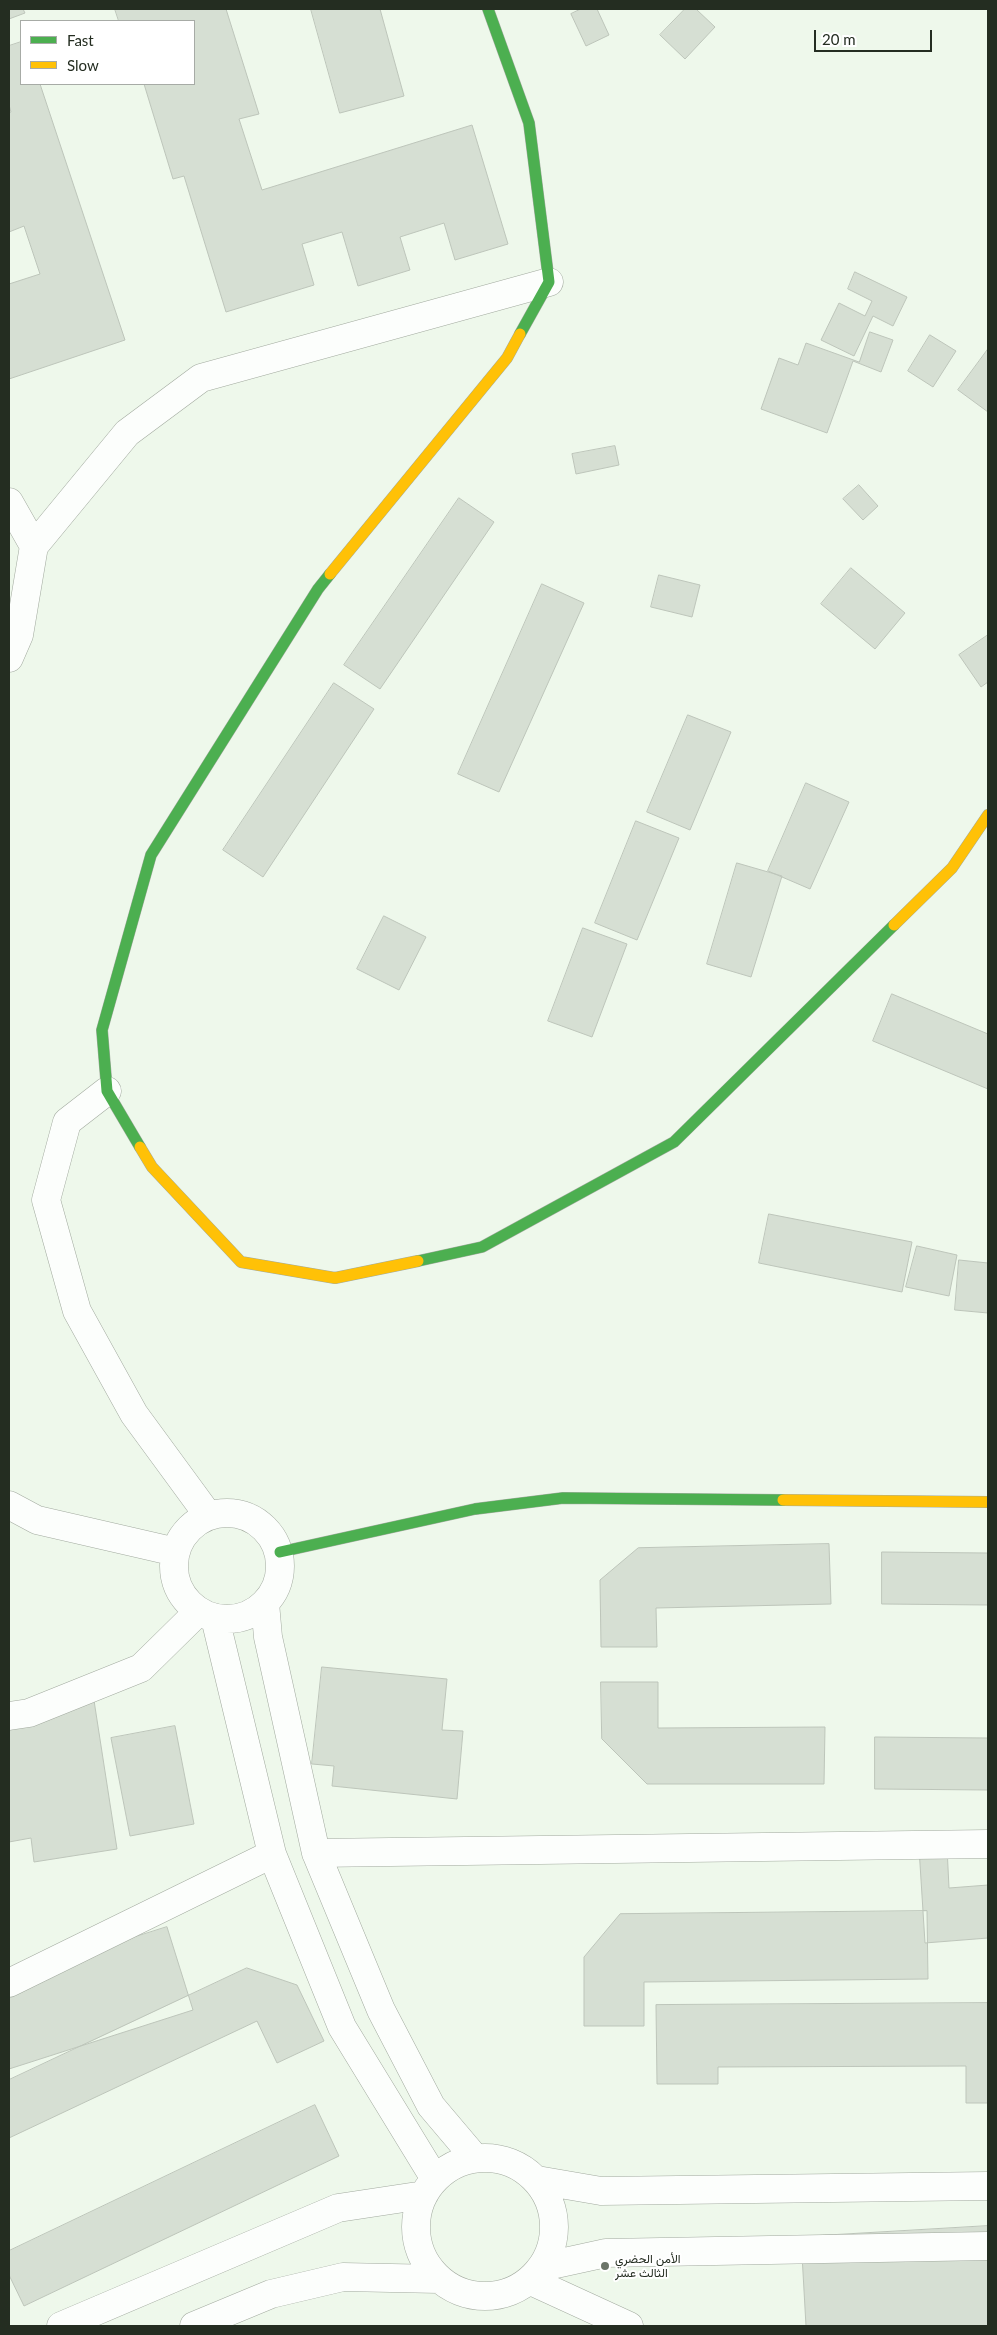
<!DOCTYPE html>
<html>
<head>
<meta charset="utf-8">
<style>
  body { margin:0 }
  #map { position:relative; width:997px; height:2335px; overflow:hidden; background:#eef8eb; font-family:Lato,sans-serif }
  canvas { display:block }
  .frame { position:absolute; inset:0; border:10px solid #242d21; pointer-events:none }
  .legend { position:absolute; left:20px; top:20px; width:175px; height:65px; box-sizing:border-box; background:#fff; border:1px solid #a7aba6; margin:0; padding:6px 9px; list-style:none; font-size:15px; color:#242d21 }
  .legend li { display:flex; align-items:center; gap:10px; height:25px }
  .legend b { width:25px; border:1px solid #a7aba6 }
  .scale { position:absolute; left:814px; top:30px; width:118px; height:22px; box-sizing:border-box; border:2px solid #242d21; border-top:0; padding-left:6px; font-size:15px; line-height:18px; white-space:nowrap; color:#242d21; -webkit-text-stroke:4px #fff; paint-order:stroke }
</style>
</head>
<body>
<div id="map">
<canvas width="997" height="2335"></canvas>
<div class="frame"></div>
<ul class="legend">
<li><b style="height:6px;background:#4caf50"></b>Fast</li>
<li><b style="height:6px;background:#ffc107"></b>Slow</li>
</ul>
<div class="scale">20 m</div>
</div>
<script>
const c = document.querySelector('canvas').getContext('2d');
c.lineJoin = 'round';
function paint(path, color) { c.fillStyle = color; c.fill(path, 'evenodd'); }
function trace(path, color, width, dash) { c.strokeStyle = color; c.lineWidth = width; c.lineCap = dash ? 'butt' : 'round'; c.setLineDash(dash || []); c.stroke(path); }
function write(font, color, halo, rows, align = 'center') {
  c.font = font + ' Lato,Vazirmatn,sans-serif'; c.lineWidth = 4; c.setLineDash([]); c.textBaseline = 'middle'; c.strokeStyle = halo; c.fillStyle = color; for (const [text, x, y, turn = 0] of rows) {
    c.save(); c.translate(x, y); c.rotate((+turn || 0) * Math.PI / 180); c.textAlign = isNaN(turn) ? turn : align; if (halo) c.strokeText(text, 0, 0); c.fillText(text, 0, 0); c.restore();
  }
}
const building = new Path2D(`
  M 9,9 L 23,9 L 25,13 L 9,19 Z
  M 115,9 L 226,9 L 259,114 L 239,119 L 262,190 L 472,125 L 508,244 L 455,260 L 444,223 L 400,237 L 410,270 L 358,286 L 342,232 L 302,244 L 314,285 L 226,312 L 184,176 L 173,179 L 144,84 L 194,84 L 194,21 L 119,21 Z
  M 311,9 L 380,9 L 404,96 L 340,113 Z
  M 581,9 L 597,9 L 609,35 L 586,46 L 571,14 Z
  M 685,9 L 696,9 L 715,27 L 685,59 L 660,35 Z
  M 21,42 L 21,84 L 40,84 L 125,340 L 9,379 L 9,284 L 40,274 L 24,226 L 9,232 L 9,113 L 11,112 L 9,105 L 9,46 Z
  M 855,272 L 907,297 L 893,326 L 873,316 L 854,356 L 821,340 L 839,303 L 865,316 L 872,301 L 848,289 Z
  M 870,332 L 893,340 L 881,372 L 853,361 L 827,433 L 761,409 L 779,358 L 798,365 L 806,343 L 859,362 Z
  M 930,335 L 956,351 L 933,387 L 908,371 Z
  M 988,349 L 988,412 L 958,390 Z
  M 615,446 L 619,465 L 576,474 L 572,454 Z
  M 859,485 L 878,506 L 863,520 L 843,499 Z
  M 459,498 L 494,522 L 380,689 L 344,665 Z
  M 851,568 L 905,613 L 875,649 L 821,604 Z
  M 659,575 L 700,585 L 692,617 L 651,607 Z
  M 542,584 L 584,603 L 499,792 L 458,774 Z
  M 988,635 L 988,682 L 981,687 L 959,655 Z
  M 334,683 L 374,709 L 263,877 L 223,850 Z
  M 688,715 L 731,732 L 690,830 L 647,812 Z
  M 806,783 L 849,802 L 810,889 L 768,871 Z
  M 636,821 L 679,838 L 637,940 L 595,923 Z
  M 737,863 L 782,876 L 751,977 L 707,964 Z
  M 384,916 L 426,937 L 399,990 L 357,969 Z
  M 583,928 L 627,944 L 592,1037 L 548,1021 Z
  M 892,994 L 988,1034 L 988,1089 L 873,1041 Z
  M 769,1214 L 912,1242 L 902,1292 L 759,1263 Z
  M 917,1246 L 957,1255 L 949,1296 L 906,1287 Z
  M 959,1260 L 988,1263 L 988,1313 L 955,1310 Z
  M 829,1544 L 831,1604 L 656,1608 L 657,1647 L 601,1647 L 600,1580 L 638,1548 Z
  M 882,1552 L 988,1553 L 988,1605 L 882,1604 Z
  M 322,1667 L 447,1679 L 442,1730 L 463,1731 L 457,1799 L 332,1786 L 334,1766 L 312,1764 Z
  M 601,1682 L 658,1682 L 658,1728 L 825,1727 L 824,1784 L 647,1784 L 602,1739 Z
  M 93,1694 L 117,1849 L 34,1862 L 31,1838 L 9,1842 L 9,1715 Z
  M 175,1726 L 194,1824 L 130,1836 L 111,1738 Z
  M 875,1737 L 988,1738 L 988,1790 L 875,1789 Z
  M 947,1847 L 949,1888 L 988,1885 L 988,1938 L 925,1943 L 919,1848 Z
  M 927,1911 L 928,1979 L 644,1982 L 644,2026 L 584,2026 L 584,1957 L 620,1914 Z
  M 167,1927 L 193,2010 L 9,2069 L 9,1977 Z
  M 247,1968 L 297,1985 L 324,2041 L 277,2063 L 257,2021 L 9,2138 L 9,2080 Z
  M 988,2003 L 988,2103 L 966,2103 L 966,2066 L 718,2067 L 718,2084 L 657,2084 L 656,2005 Z
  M 315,2105 L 339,2156 L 24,2306 L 9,2275 L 9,2251 Z
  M 988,2226 L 988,2326 L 806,2326 L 801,2237 Z`);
const street = new Path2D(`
  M 9,502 L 34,546 L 19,635 L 9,658
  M 34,546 L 127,433 L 201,378 L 549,282
  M 107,1091 L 67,1122 L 46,1200 L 77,1311 L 134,1414 L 208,1515
  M 9,1505 L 37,1520 L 176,1552
  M174 1566a53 53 0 1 1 106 0a53 53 0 1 1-106 0Z
  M 265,1603 L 268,1637 L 316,1853 L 381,2010 L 431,2106 L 475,2158
  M 215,1618 L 272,1854 L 342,2027 L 435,2179
  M 9,1716 L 29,1713 L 141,1668 L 199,1611
  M 316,1853 L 988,1844
  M 9,1983 L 272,1854
  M416 2227a69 69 0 1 1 138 0a69 69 0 1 1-138 0Z
  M 537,2180 L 601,2191 L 988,2186
  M 542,2267 L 606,2253 L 988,2246
  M 531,2281 L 629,2326
  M 61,2326 L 338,2208 L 424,2195
  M 194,2326 L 271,2294 L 343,2277 L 439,2279`);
const fast = new Path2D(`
  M 488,9 L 529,123 L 549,282 L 520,334
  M 140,1147 L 107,1091 L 102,1030 L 151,855 L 318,589 L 330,574
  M 418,1261 L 482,1247 L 674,1142 L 894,925
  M 280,1552 L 475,1509 L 563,1498 L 783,1500`);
const slow = new Path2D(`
  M 330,574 L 507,358 L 520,334
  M 894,925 L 952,868 L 988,815
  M 140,1147 L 152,1167 L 241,1262 L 335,1278 L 418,1261
  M 783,1500 L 988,1502`);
const markers = [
  [605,2266,5,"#6b7468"]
];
const poiNames = [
  ["الأمن الحضري",615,2259],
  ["الثالث عشر",615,2273]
];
paint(building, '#d6dfd3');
trace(building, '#bdc5ba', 1);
trace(street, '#a2aa9f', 29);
trace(fast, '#a2aa9f', 12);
trace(slow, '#a2aa9f', 12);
trace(street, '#fcfefc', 28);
trace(fast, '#4caf50', 11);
trace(slow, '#ffc107', 11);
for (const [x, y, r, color] of markers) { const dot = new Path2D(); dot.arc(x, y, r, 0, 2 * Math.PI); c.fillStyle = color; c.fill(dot); trace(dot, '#fff', 2); }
write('12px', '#242d21', '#fff', poiNames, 'left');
</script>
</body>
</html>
